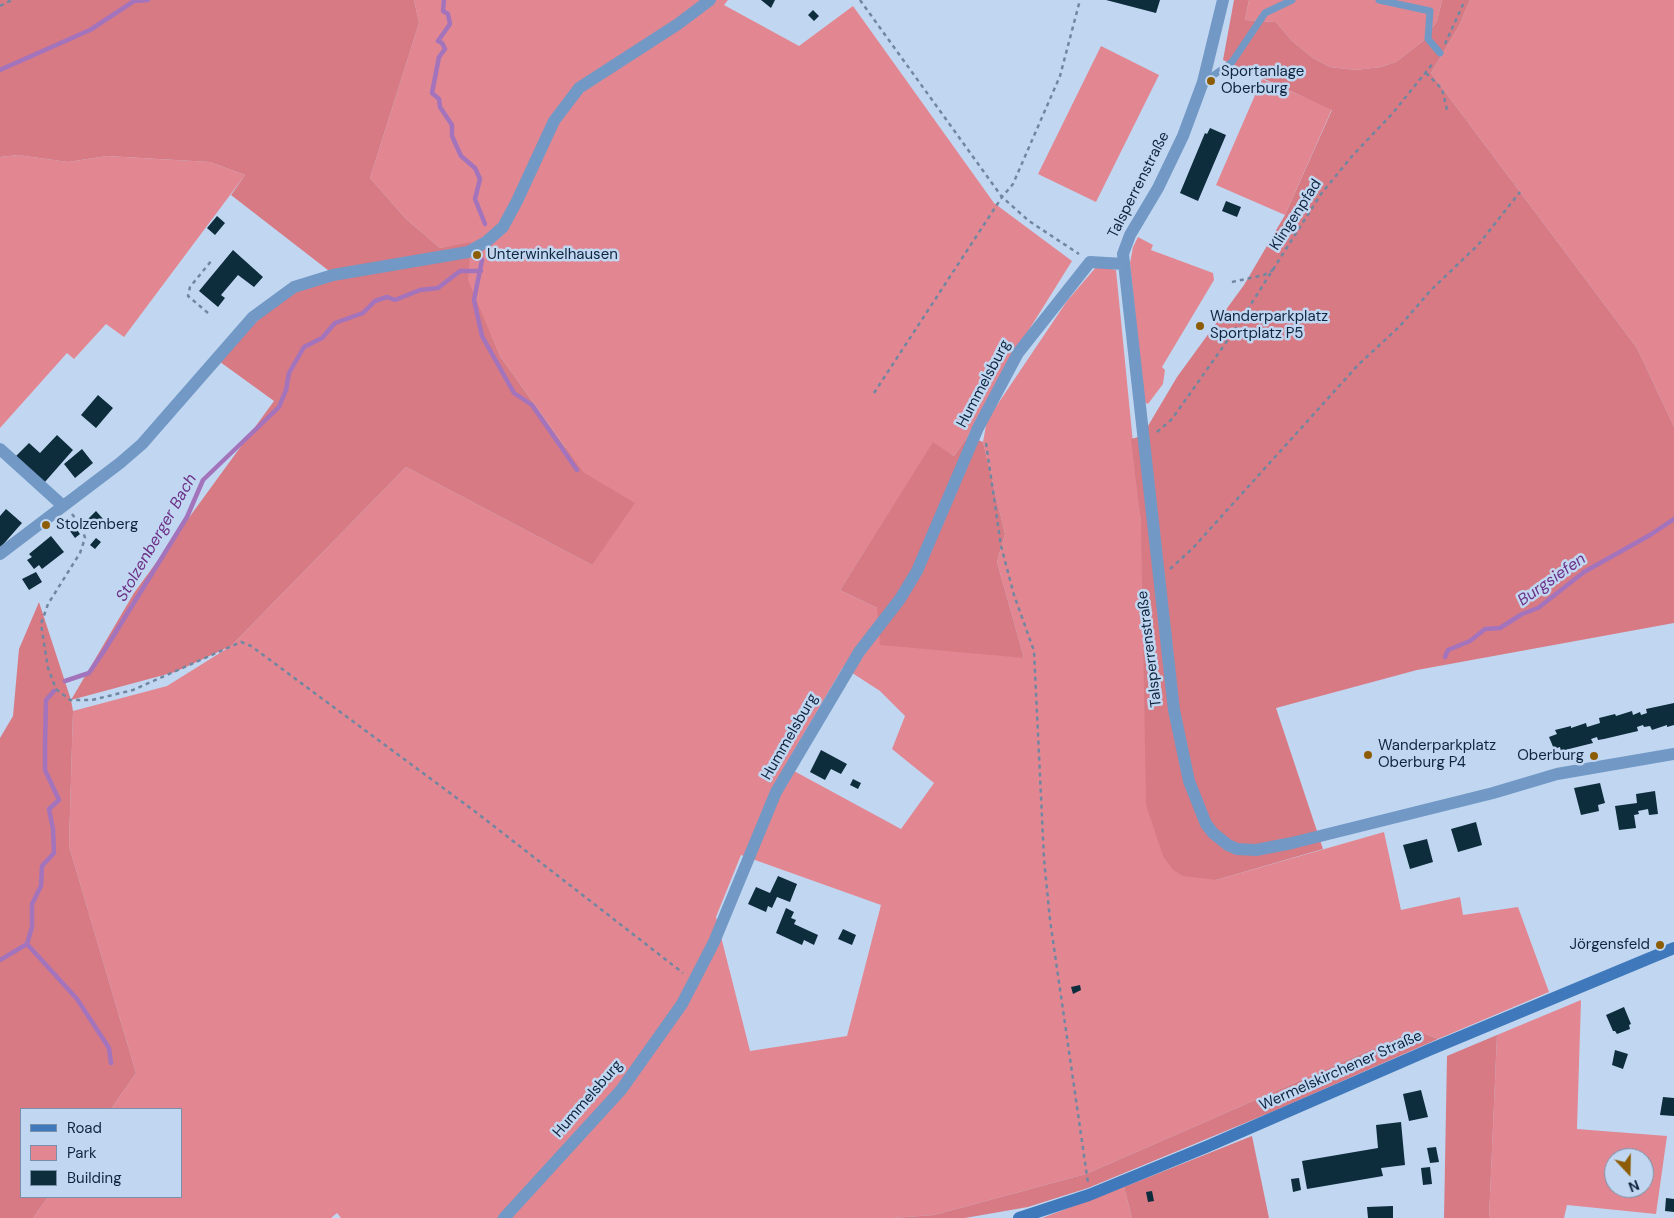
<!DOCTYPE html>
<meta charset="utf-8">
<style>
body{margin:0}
#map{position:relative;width:1674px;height:1218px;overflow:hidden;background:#c1d7f1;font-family:"DM Sans",sans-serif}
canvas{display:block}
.legend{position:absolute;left:20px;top:1108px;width:162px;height:90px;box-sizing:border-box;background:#c1d7f1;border:1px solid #7a90aa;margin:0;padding:6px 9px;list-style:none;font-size:15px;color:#10263f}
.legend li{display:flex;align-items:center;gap:10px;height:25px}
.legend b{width:25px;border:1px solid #7a90aa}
.north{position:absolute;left:1604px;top:1148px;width:50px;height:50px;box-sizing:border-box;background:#c1d7f1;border:1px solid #7a90aa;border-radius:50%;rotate:159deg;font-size:14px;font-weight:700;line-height:20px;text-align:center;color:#10263f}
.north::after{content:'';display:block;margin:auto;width:18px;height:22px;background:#8d5d06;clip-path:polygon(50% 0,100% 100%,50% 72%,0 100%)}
</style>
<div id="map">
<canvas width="1674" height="1218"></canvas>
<ul class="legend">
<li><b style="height:6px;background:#3f79bb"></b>Road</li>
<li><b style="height:14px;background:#e28791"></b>Park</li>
<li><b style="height:14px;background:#0d2c3c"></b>Building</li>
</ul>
<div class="north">N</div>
</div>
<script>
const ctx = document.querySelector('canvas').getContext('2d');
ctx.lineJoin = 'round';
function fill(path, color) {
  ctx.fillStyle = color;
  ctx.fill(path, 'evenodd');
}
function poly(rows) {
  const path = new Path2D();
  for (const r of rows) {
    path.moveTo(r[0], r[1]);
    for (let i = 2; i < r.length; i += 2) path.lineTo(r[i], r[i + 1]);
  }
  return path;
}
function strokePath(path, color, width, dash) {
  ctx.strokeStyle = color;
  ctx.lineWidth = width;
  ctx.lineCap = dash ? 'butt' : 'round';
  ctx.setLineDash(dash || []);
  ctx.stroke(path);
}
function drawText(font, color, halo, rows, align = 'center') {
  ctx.font = font + ' "DM Sans",sans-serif';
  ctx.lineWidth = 5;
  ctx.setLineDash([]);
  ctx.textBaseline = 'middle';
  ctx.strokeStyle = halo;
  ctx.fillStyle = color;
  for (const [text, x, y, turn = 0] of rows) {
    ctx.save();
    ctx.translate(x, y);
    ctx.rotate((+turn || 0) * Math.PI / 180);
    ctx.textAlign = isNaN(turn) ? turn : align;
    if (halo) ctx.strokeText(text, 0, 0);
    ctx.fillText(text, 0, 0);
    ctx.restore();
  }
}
fill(poly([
 [414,0,728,0,724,5,799,46,853,6,994,203,1072,261,1002,373,968,436,954,456,933,443,840,590,877,608,1024,658,997,562,1005,534,983,442,987,420,1067,301,1097,266,1116,270,1141,524,1216,880,1384,832,1401,910,1460,897,1463,915,1518,907,1549,992,1438,1039,1426,1034,1406,1034,1086,1174,934,1215,892,1218,341,1218,337,1213,331,1218,33,1218,48,1197,181,1197,181,1109,111,1109,136,1073,69,846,73,711,167,686,231,646,406,467,592,565,566,489,566,448,500,356,467,280,471,243,440,248,406,219,370,178,419,23],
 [843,667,880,691,905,716,892,749,934,783,901,829,794,771,786,764],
 [741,855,881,905,847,1036,750,1051,716,917],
 [1249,0,1442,0,1437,21,1423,41,1396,62,1381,67,1355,70,1330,67,1313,58,1292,41,1276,22,1245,20],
 [1470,0,1674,0,1674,427,1637,348,1431,73,1459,26],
 [1101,46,1159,75,1096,202,1038,174],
 [1262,79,1332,109,1285,215,1216,185],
 [18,155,68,162,107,156,210,162,245,175,124,337,106,324,74,359,67,353,0,428,0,157],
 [1138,237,1153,245,1151,250,1213,273,1214,280,1162,367,1165,370,1163,384,1148,404,1144,402,1130,263,1133,247],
 [1581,1000,1577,1129,1667,1136,1656,1214,1567,1205,1564,1218,1489,1218,1497,1035],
 [1614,1158,1644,1158,1644,1188,1614,1188],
 [1124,1187,1132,1218,1042,1218]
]), '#e28791');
fill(poly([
 [0,0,414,0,419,23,370,178,406,219,440,248,471,242,468,280,500,356,583,472,635,503,592,565,406,467,231,646,175,672,71,700,73,711,69,846,136,1073,111,1109,21,1109,21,1197,48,1197,33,1218,0,1218,0,738,13,716,19,649,39,602,71,700,134,593,274,401,216,359,294,287,333,274,231,195,245,175,210,162,107,156,68,162,18,155,0,157],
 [1234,0,1249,0,1245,20,1276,22,1292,41,1313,58,1330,67,1355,70,1381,67,1396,62,1423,41,1437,21,1442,0,1470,0,1459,26,1431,73,1637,348,1674,427,1674,623,1417,670,1276,708,1323,849,1216,880,1183,876,1173,870,1163,856,1146,805,1141,524,1131,439,1142,436,1177,377,1244,285,1285,215,1332,110,1223,60],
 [968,436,983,442,1005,534,997,562,1024,658,880,645,877,608,840,590,933,442,954,456],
 [1406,1034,1426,1034,1438,1039,1274,1111,1088,1188,1028,1207,965,1218,892,1218,934,1215,1086,1174],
 [1497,1035,1489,1218,1444,1218,1447,1056],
 [1252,1136,1269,1218,1132,1218,1124,1187]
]), '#d77a84');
strokePath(poly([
 [444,0,443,11,448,14,450,24,438,41,442,43,445,49,439,57,432,93,439,99,440,107,452,125,452,136,461,156,475,168,480,179,475,199,485,224],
 [0,70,90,30,134,1,148,0],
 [482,260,474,300,482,336,514,393,532,405,577,470],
 [1445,657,1448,650,1470,641,1485,629,1500,628,1522,614,1538,608,1584,572,1650,535,1674,519],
 [65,681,89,673,104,651,187,517,203,480,279,407,286,390,289,373,304,347,322,338,335,323,363,313,375,301,387,297,395,300,420,290,438,288,460,271,481,271],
 [27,944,77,999,109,1048,111,1063],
 [0,960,27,944,32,927,32,904,41,886,42,866,54,853,53,829,49,809,59,800,45,770,45,745,46,700,54,691]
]), '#a374bc', 4.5);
fill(poly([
 [761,0,775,0,771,8],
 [1106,0,1160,0,1156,13],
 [813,10,819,16,814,21,808,15],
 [1210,128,1226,135,1198,201,1180,193,1205,133,1207,134],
 [1226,201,1241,207,1237,217,1222,211],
 [217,216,225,223,215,235,207,228],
 [233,250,263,277,254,287,238,275,221,295,225,298,218,307,199,291],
 [98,395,113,408,96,428,81,415],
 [57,435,73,450,44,483,16,456,29,443,40,453],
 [82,449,93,463,75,478,64,464],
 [6,509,22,523,0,548,0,516],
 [96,511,105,521,97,529,88,519],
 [72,523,80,534,75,538,67,527],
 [51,536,64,552,42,569,39,565,34,569,27,560,32,557,29,554],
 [96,538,101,542,95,549,90,545],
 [36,572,42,582,29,590,22,579],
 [1674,703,1674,725,1667,727,1667,725,1652,730,1650,726,1644,727,1643,725,1637,727,1638,731,1604,739,1598,740,1597,737,1591,739,1593,743,1561,751,1560,747,1554,749,1549,737,1557,734,1555,730,1571,726,1571,728,1586,723,1587,727,1600,723,1599,718,1615,714,1616,716,1632,711,1633,715,1640,712,1641,715,1647,713,1646,709],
 [821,750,847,764,841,774,831,769,825,780,810,772],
 [853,779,861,783,858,789,850,785],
 [1600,783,1605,803,1598,805,1599,811,1581,815,1574,788],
 [1655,791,1658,814,1649,815,1648,809,1638,811,1639,814,1634,815,1636,828,1619,830,1615,806,1637,803,1636,794],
 [1476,822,1482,845,1458,852,1451,829],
 [1427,839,1433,862,1410,869,1403,845],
 [778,876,797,884,790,902,777,897,772,908,768,906,766,912,748,904,756,887,770,893],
 [786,908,794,912,791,918,796,920,794,924,818,935,814,945,804,940,802,945,776,933],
 [843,929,856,935,852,945,838,939],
 [1080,985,1081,990,1073,994,1071,987],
 [1624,1007,1631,1024,1629,1025,1630,1029,1617,1034,1615,1031,1613,1031,1606,1015],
 [1615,1050,1628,1054,1623,1069,1612,1065],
 [1421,1090,1428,1117,1409,1121,1403,1094],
 [1663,1097,1674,1098,1674,1116,1660,1115],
 [1401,1122,1405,1165,1381,1168,1383,1176,1307,1189,1302,1161,1378,1148,1376,1125],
 [1436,1147,1439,1162,1430,1163,1427,1148],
 [1430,1167,1432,1184,1423,1185,1421,1168],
 [1299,1178,1301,1190,1293,1192,1291,1179],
 [1152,1191,1154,1201,1148,1202,1146,1192],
 [1666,1198,1674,1199,1674,1212,1665,1211],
 [1393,1206,1393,1218,1368,1218,1367,1207]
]), '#0d2c3c');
strokePath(poly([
 [860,0,1002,197,1029,221,1079,254],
 [0,6,12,0],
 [1445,44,1465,0],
 [1426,73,1442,89,1448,114],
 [1232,282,1264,275,1273,270],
 [208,313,188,296,190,287,212,260],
 [874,393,1002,197,1013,184,1060,76,1080,0],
 [1157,432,1172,419,1232,334,1321,194,1353,155,1392,114,1434,62],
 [986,443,1001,546,1014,595,1034,651,1044,859,1050,920,1088,1183],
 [72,514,82,527,85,538,80,553,48,604,41,624,48,668,56,689,70,700,92,700,133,690,241,642,251,646,477,813,683,973],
 [1170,569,1192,549,1359,364,1399,327,1431,290,1478,245,1520,192]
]), '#7187a1', 2.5, [4, 4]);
strokePath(poly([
 [1379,0,1430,11,1428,39,1440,53],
 [1204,82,1232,62,1265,13,1292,0]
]), '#7298c5', 7);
strokePath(poly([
 [1223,0,1203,82,1183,136,1158,188,1130,235,1123,254,1174,710,1189,781,1206,824,1213,833,1228,845,1237,849,1256,850,1292,843,1493,793,1557,774,1674,754],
 [0,449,62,505],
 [504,1218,621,1090,682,1004,714,942,776,792,859,652,900,599,917,571,978,428,1018,353,1090,262,1123,264]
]), '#7298c5', 12);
strokePath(poly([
 [0,554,120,463,142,444,253,317,294,287,333,275,468,252,486,242,503,227,517,201,554,121,579,88,678,24,710,0]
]), '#7298c5', 12);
strokePath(poly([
 [1019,1218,1089,1195,1206,1147,1429,1050,1674,948]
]), '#3f79bb', 12);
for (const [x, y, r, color] of [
 [1211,81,5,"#8d5d06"],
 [477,255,5,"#8d5d06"],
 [1200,326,5,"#8d5d06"],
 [46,525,5,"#8d5d06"],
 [1368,755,5,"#8d5d06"],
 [1594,756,5,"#8d5d06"],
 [1660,945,5,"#8d5d06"]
]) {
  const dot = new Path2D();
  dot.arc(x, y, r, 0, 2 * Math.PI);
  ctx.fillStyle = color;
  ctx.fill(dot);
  strokePath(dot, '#c1d7f1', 2);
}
drawText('15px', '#10263f', '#c1d7f1', [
 ["Sportanlage",1221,72],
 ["Oberburg",1221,89],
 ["Unterwinkelhausen",487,255],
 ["Wanderparkplatz",1210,317],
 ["Sportplatz P5",1210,334],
 ["Stolzenberg",56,525],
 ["Wanderparkplatz",1378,746],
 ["Oberburg P4",1378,763],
 ["Oberburg",1584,756,"right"],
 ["Jörgensfeld",1650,945,"right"]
], 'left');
drawText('15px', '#10263f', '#c1d7f1', [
 ["Talsperrenstraße",1139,185,-63],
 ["Klingenpfad",1296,215,-57],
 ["Hummelsburg",984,384,-62],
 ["Talsperrenstraße",1150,649,-97],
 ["Hummelsburg",790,737,-60],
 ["Wermelskirchener Straße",1341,1071,-24],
 ["Hummelsburg",588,1099,-49]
]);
drawText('italic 16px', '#6b3087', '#c1d7f1', [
 ["Stolzenberger Bach",157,538,-60],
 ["Burgsiefen",1552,580,-35]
]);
</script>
